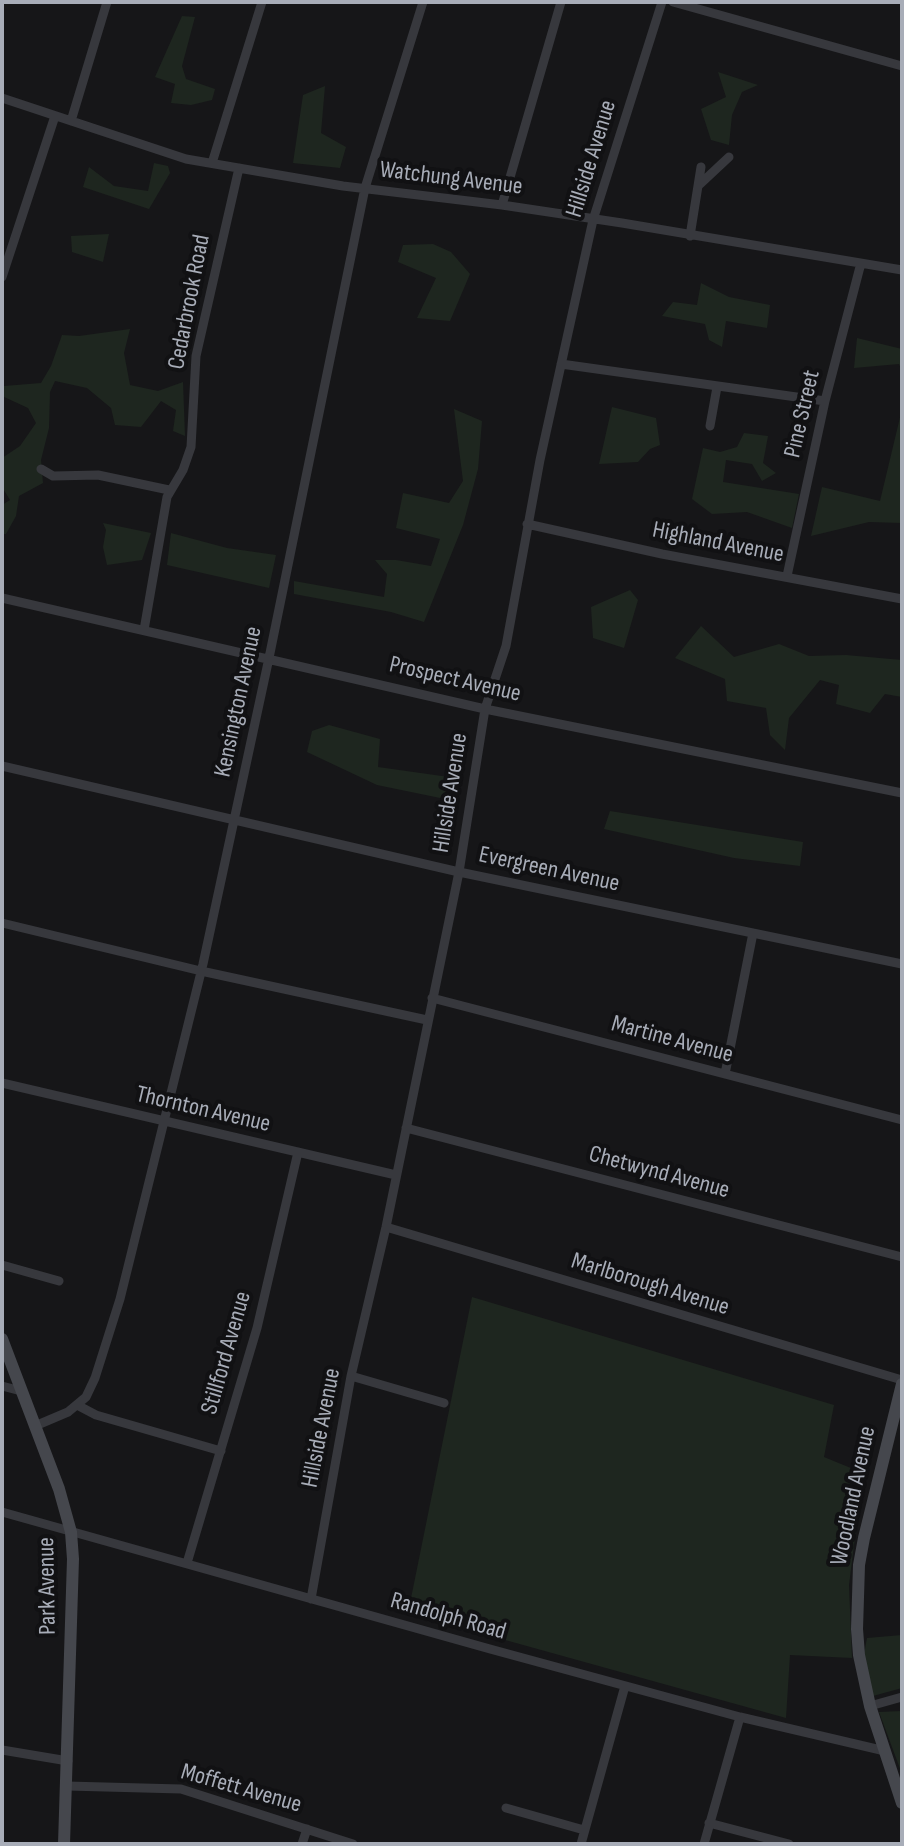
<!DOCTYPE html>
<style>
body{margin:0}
#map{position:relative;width:904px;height:1846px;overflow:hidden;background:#161618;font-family:"Sofia Sans Condensed",sans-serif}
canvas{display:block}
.frame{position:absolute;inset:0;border:4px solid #a8adb8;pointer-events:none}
</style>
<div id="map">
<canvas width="904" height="1846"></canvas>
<div class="frame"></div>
</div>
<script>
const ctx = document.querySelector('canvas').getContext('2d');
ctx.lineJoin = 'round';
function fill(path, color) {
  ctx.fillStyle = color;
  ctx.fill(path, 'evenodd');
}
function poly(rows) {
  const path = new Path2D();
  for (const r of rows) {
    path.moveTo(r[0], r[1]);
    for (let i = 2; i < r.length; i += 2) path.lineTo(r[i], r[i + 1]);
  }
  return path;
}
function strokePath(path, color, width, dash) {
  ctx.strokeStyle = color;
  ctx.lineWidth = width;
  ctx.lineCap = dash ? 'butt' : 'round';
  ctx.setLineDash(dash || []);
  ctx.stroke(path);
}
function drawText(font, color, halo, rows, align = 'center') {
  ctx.font = font + ' "Sofia Sans Condensed",sans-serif';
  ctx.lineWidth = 8;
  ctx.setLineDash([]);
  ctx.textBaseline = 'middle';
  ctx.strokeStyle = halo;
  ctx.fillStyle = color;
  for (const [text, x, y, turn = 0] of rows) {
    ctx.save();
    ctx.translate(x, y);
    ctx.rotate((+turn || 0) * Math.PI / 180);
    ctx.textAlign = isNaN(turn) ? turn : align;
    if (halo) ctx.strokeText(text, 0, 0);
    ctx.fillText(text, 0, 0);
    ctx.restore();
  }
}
fill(poly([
 [182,16,195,17,182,66,186,79,215,89,212,100,191,105,171,103,175,84,155,77],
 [718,72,758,85,742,92,732,115,729,145,711,140,701,109,726,97],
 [325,86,321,133,346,147,340,168,293,163,303,95],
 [154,163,168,166,170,173,149,209,83,187,89,167,114,186,148,191],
 [109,234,103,262,72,252,71,236],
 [433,244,451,252,470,274,450,321,417,318,436,278,398,262,403,245],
 [701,283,729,297,770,305,767,328,726,321,722,347,709,340,705,324,662,316,673,302,697,305],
 [130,329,124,353,130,385,158,391,183,382,185,436,173,431,176,410,161,401,141,427,115,425,111,408,87,388,55,381,50,392,49,428,41,460,43,483,19,496,16,516,6,534,2,534,2,505,10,500,2,487,2,458,20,446,36,423,28,408,2,396,4,386,41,383,51,366,62,335,79,336],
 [857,338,902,349,902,371,899,364,854,368],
 [612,407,656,418,660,445,650,449,638,462,599,464],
 [454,409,482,421,478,469,463,525,424,622,391,612,294,594,294,581,384,597,387,574,375,560,396,560,431,566,440,539,396,528,403,493,449,503,463,481],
 [902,409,902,523,869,522,811,536,822,487,880,501],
 [744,433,768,436,763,463,776,473,762,481,752,464,726,460,723,482,799,494,792,528,747,512,712,514,692,499,703,448,720,452,737,447],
 [103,523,151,533,142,560,107,565,103,547,106,530],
 [171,533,227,548,276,555,269,588,167,565],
 [630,590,638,600,624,648,593,638,591,607],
 [701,626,734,657,779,644,809,656,846,655,902,660,902,697,885,694,870,713,836,704,839,685,820,680,789,718,785,750,770,735,766,708,727,701,725,679,675,658],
 [329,725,380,739,378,767,456,778,445,799,377,785,307,752,312,731],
 [610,811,803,842,800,866,734,858,604,829],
 [472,1297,834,1405,824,1457,863,1473,849,1585,852,1658,790,1655,786,1718,408,1613],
 [902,1635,902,1688,873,1696,864,1654,867,1638],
 [902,1711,902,1774,879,1712]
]), '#1e261f');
strokePath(poly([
 [673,2,902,66],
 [2,98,186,159,343,186,502,205,622,223,902,270],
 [71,121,107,2],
 [212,163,262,2],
 [698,186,729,157],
 [502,205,561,2],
 [690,236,701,167],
 [2,277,55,116],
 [561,364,825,401],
 [710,426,717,387],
 [41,469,53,476,98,475,169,490],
 [527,524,662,554,902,599],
 [787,576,825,401,861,263],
 [2,598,485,709,902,793],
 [144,630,167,497,183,470,191,447,196,356,239,168],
 [2,766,459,872,902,964],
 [2,923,201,971,427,1020],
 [432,998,902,1120],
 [725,1074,753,933],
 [2,1083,396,1175],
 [406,1128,902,1257],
 [386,1227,902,1380],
 [2,1265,59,1281],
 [351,1376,444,1403],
 [2,1386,21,1391],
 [77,1405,96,1415,221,1451],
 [35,1426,68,1412,86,1397,95,1378,120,1299,203,964,269,658,365,188,423,2],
 [2,1512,490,1649,740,1717,885,1751],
 [187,1563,257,1328,298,1152],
 [311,1599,351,1376,386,1227,459,872,485,709,506,646,540,460,593,220,662,2],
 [870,1706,902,1697],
 [2,1750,68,1761],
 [67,1786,181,1789,353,1844],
 [506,1808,584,1830],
 [709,1823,789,1844],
 [302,1844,307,1829],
 [581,1844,625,1686],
 [704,1844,740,1717]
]), '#37383d', 9);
strokePath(poly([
 [2,1339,59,1489,71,1532,73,1559,64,1844],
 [902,1384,864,1538,859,1565,857,1629,859,1655,870,1706,902,1803]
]), '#45474d', 12);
drawText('24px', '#a8adb8', '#111113', [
 ["Hillside Avenue",592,159,-73],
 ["Watchung Avenue",451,179,7],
 ["Cedarbrook Road",190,302,-79],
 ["Pine Street",803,414,-77],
 ["Highland Avenue",718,543,11],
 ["Prospect Avenue",455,680,13],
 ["Kensington Avenue",239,702,-78],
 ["Hillside Avenue",451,793,-81],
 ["Evergreen Avenue",549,870,12],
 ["Martine Avenue",672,1040,15],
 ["Thornton Avenue",203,1110,13],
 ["Chetwynd Avenue",659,1173,15],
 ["Marlborough Avenue",650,1285,17],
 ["Stillford Avenue",227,1353,-74],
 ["Hillside Avenue",322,1428,-79],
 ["Woodland Avenue",854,1496,-78],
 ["Park Avenue",48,1586,-91],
 ["Randolph Road",448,1617,16],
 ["Moffett Avenue",241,1789,16]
]);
</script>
